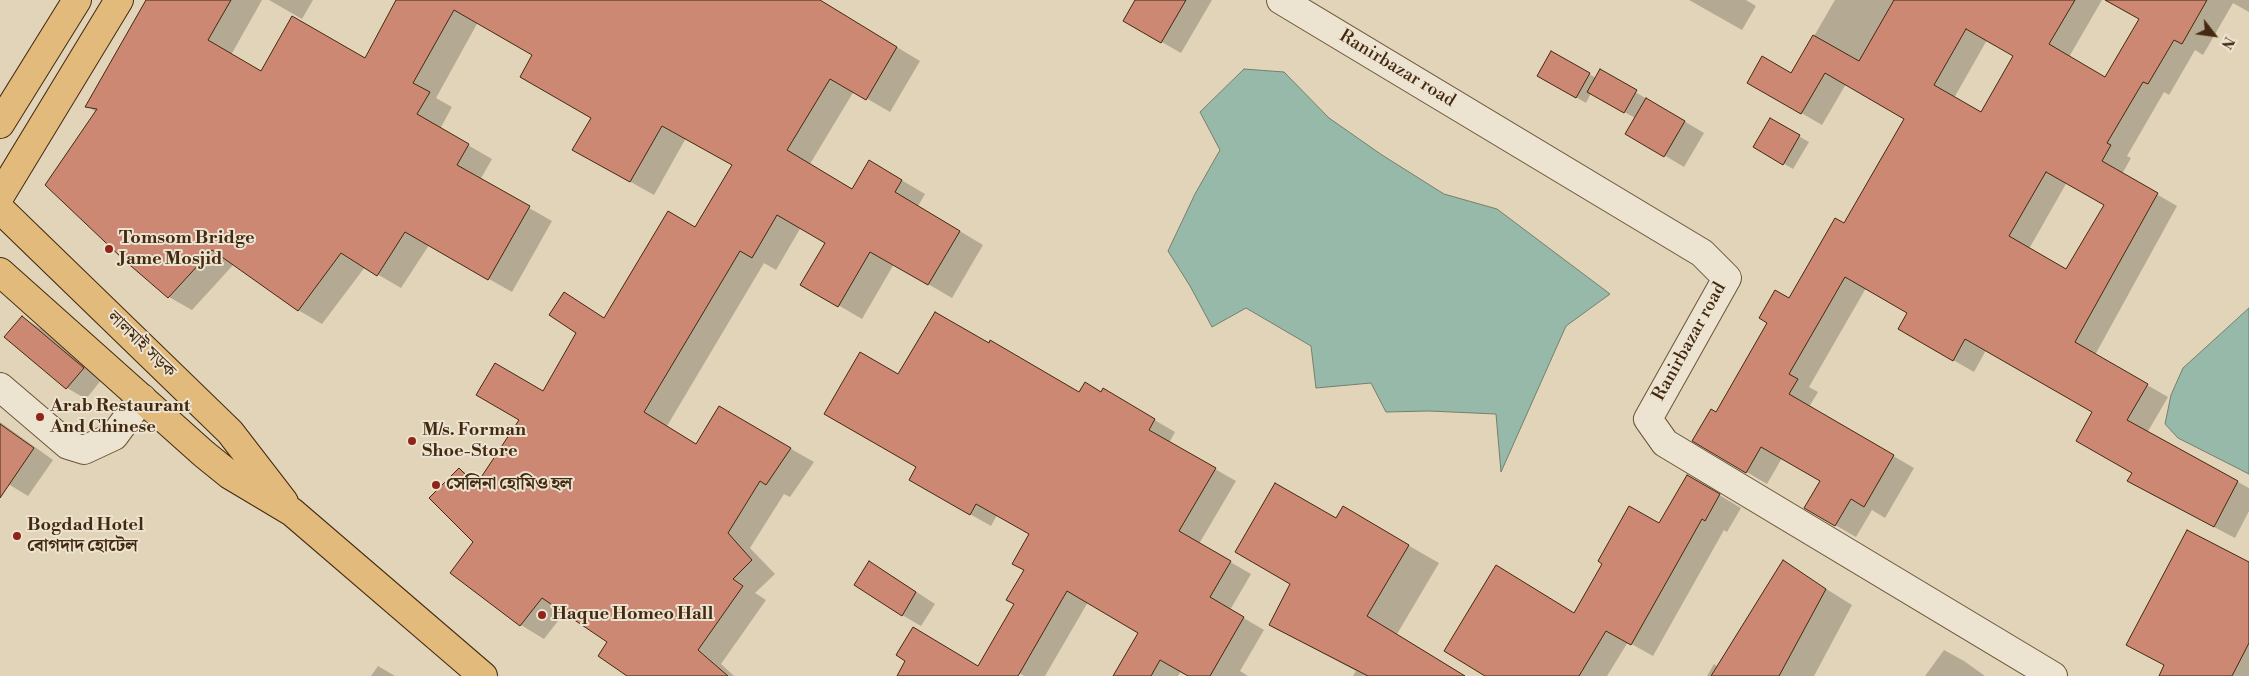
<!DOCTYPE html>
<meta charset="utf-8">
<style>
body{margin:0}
#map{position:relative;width:2249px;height:676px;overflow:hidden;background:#e2d4b8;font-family:"Libre Bodoni",serif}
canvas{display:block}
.north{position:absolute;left:2189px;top:10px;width:50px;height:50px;-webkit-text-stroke:4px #ece3d1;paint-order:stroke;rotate:120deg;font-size:14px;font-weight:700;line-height:20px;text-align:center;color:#43290f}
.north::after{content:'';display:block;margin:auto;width:18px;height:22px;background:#43290f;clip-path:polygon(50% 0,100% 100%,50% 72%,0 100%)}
</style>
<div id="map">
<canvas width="2249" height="676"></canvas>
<div class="north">N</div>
</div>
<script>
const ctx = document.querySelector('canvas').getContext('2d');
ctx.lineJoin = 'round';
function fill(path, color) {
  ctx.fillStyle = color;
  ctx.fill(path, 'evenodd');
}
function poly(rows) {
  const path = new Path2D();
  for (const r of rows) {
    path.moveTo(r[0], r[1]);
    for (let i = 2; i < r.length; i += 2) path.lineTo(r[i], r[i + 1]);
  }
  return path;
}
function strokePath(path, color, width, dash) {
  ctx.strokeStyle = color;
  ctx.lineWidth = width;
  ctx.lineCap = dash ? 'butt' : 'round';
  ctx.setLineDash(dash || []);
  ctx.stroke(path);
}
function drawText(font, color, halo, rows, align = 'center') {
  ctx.font = font + ' "Libre Bodoni","Noto Serif Bengali",serif';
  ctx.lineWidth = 4;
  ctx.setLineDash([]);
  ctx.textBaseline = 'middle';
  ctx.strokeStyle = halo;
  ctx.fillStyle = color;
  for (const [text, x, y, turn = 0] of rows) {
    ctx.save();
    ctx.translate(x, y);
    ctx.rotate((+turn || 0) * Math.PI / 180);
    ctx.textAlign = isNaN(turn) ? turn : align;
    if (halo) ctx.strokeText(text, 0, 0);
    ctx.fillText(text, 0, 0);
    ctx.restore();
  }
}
const water = poly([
 [1244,69,1284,72,1329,118,1382,155,1444,194,1497,209,1610,294,1566,326,1501,472,1496,414,1429,411,1386,412,1371,383,1316,388,1311,346,1246,308,1212,327,1190,286,1168,251,1195,194,1220,150,1200,112,1244,69],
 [2249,308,2249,474,2178,438,2165,424,2171,395,2183,368,2249,308]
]);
fill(water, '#96b9a9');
strokePath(water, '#757f6b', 1);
fill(poly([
 [147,0,262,0,231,55,261,73,365,60,398,0,818,0,920,61,890,112,854,91,810,164,853,190,869,161,925,194,918,206,983,245,952,298,894,264,862,319,802,284,827,242,801,227,776,270,764,263,667,426,697,445,719,408,814,462,790,497,784,494,750,548,775,574,755,593,766,600,721,664,734,676,629,676,609,641,565,612,544,639,521,625,452,573,474,542,459,469,480,481,543,392,578,333,565,294,605,319,696,229,734,165,686,138,654,195,597,163,592,117,534,55,478,22,436,98,452,107,440,129,492,159,480,180,552,221,512,292,429,245,401,288,365,267,322,324,298,310,234,264,192,310,169,297,96,112,87,106],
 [269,0,313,0,302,19],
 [1137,0,1212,0,1181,53,1125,21],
 [1689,0,1746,0,1756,6,1742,30],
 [1835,0,2102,0,2069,57,2106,79,2140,19,2116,0,2249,0,2249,12,2233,3,2203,55,2195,50,2169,95,2164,92,2127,156,2131,158,2122,174,2177,206,2095,355,2168,397,2147,433,2249,488,2249,511,2235,538,2149,493,2133,472,2094,412,1986,350,1974,372,1899,329,1909,312,1866,288,1809,387,1818,392,1809,407,1914,468,1885,518,1872,510,1856,537,1806,508,1822,481,1782,458,1767,484,1694,441,1716,413,1789,300,1845,225,1906,119,1846,84,1822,125,1748,82,1792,74],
 [1987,40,2015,56,1981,114,1954,98],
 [2067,182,2105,204,2067,271,2029,249],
 [1551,52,1596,78,1600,71,1704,133,1684,167,1627,133,1635,118,1591,93,1586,103,1538,75],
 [1770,120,1809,142,1793,169,1755,147],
 [23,318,42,329,102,379,86,399,67,388],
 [898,376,1079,394,1101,393,1103,390,1175,432,1169,443,1236,481,1199,544,1251,574,1230,610,1264,630,1240,671,1248,676,1190,676,1181,671,1178,676,1131,676,1140,632,1088,602,1045,676,1024,676,986,654,1016,604,1025,570,1031,534,997,515,991,526,910,480,918,467],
 [0,422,53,460,28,496,0,479],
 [1709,489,1741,508,1727,532,1724,530,1653,656,1628,642,1607,676,1487,676,1574,614,1660,525],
 [1343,508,1439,563,1397,634,1464,676,1353,676,1356,671,1270,625],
 [1783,562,1852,605,1814,676,1707,676,1714,664,1718,667],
 [2249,564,2249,676,2160,676],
 [889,574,935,604,921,626,902,615],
 [1944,650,1964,661,1985,676,1925,676],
 [378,666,395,676,371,676]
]), '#0003');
const building = poly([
 [146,0,231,0,208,40,261,71,292,16,365,58,396,0,820,0,897,47,866,100,830,79,787,150,852,189,869,160,902,180,895,192,960,231,928,285,870,252,838,307,800,285,825,243,777,215,752,258,740,251,644,412,696,444,719,406,791,448,766,485,760,481,728,533,752,560,733,579,743,586,698,650,728,676,627,676,598,656,607,642,542,598,520,626,450,573,473,542,429,498,459,468,476,485,519,420,476,395,495,363,543,391,576,333,549,315,564,292,604,318,668,211,695,227,732,165,662,126,630,182,572,150,591,118,520,77,532,55,454,10,413,83,430,92,417,114,469,144,457,165,530,206,488,280,405,232,377,276,341,253,298,311,212,250,168,298,124,260,45,185,97,109,85,107,146,0],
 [1135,0,1186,0,1161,43,1123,21,1135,0],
 [1894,0,2075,0,2049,44,2105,77,2139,19,2105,0,2207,0,2182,44,2174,40,2148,84,2143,82,2107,143,2111,145,2102,161,2158,193,2075,342,2148,384,2127,420,2238,481,2214,527,2127,481,2132,473,2076,441,2092,412,1965,339,1953,361,1898,329,1907,313,1845,277,1789,374,1798,379,1789,394,1894,455,1864,507,1851,499,1835,526,1804,508,1820,481,1761,447,1746,473,1692,441,1711,409,1716,412,1767,323,1759,318,1775,290,1789,298,1835,218,1844,223,1904,119,1825,73,1801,114,1747,83,1762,56,1791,73,1813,35,1859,61,1894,0],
 [1966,29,2013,56,1981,112,1934,85,1966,29],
 [2046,172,2104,205,2066,269,2009,236,2046,172],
 [1551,51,1590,73,1576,98,1537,76,1551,51],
 [1600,69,1637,90,1624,113,1587,92,1600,69],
 [1646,98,1685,121,1664,157,1625,134,1646,98],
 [1770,118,1800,135,1783,165,1753,147,1770,118],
 [935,312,989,343,990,340,1079,392,1085,382,1101,392,1103,388,1155,419,1149,430,1216,468,1179,531,1231,561,1210,597,1244,617,1210,676,1188,676,1160,660,1151,676,1113,676,1138,633,1067,591,1018,676,897,676,905,661,896,655,913,627,978,666,1014,604,1006,600,1024,570,1012,564,1029,534,976,504,970,515,909,480,916,467,824,414,860,352,898,374,935,312],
 [22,316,84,368,66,389,4,337,22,316],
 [0,424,34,448,0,498,0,424],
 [1687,475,1720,494,1705,521,1702,519,1631,645,1606,631,1579,676,1485,676,1444,651,1496,565,1574,613,1602,564,1598,561,1629,506,1659,523,1687,475],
 [1275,483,1336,518,1343,506,1409,545,1367,616,1465,676,1368,676,1269,625,1290,584,1235,552,1275,483],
 [2187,530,2249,562,2249,643,2232,676,2159,676,2164,665,2126,645,2187,530],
 [1783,560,1826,589,1779,676,1711,676,1783,560],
 [869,561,916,592,902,616,854,585,869,561]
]);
fill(building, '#cd8873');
strokePath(building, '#43290f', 1);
const minor = poly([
 [1281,0,1702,253,1727,278,1648,419,1665,443,2053,676],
 [0,387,68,445,84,450,114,436,142,398]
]);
const major = poly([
 [0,124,77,0],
 [0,196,119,0],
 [0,209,230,432,284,502],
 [0,272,204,454,230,475,292,512,483,676]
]);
strokePath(minor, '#6b5439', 30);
strokePath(major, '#43290f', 30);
strokePath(minor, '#ece3d1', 28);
strokePath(major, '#e1ba7c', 28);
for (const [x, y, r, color] of [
 [109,249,5,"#8f2418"],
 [40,417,5,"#8f2418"],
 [412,441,5,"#8f2418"],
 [436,485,5,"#8f2418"],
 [17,536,5,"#8f2418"],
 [542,615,5,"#8f2418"]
]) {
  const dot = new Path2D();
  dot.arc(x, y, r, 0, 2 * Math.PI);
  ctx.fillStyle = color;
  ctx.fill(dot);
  strokePath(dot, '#ece3d1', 2);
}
drawText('18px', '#43290f', '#ece3d1', [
 ["Ranirbazar road",1397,69,31],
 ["Ranirbazar road",1690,342,-61],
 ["লালমাই সড়ক",141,345,44]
]);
drawText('bold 18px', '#43290f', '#ece3d1', [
 ["Tomsom Bridge",119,239],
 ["Jame Mosjid",119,260],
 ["Arab Restaurant",50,407],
 ["And Chinese",50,428],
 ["M/s. Forman",422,431],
 ["Shoe-Store",422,452],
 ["সেলিনা হোমিও হল",446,485],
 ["Bogdad Hotel",27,526],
 ["বোগদাদ হোটেল",27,547],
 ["Haque Homeo Hall",552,615]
], 'left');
</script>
